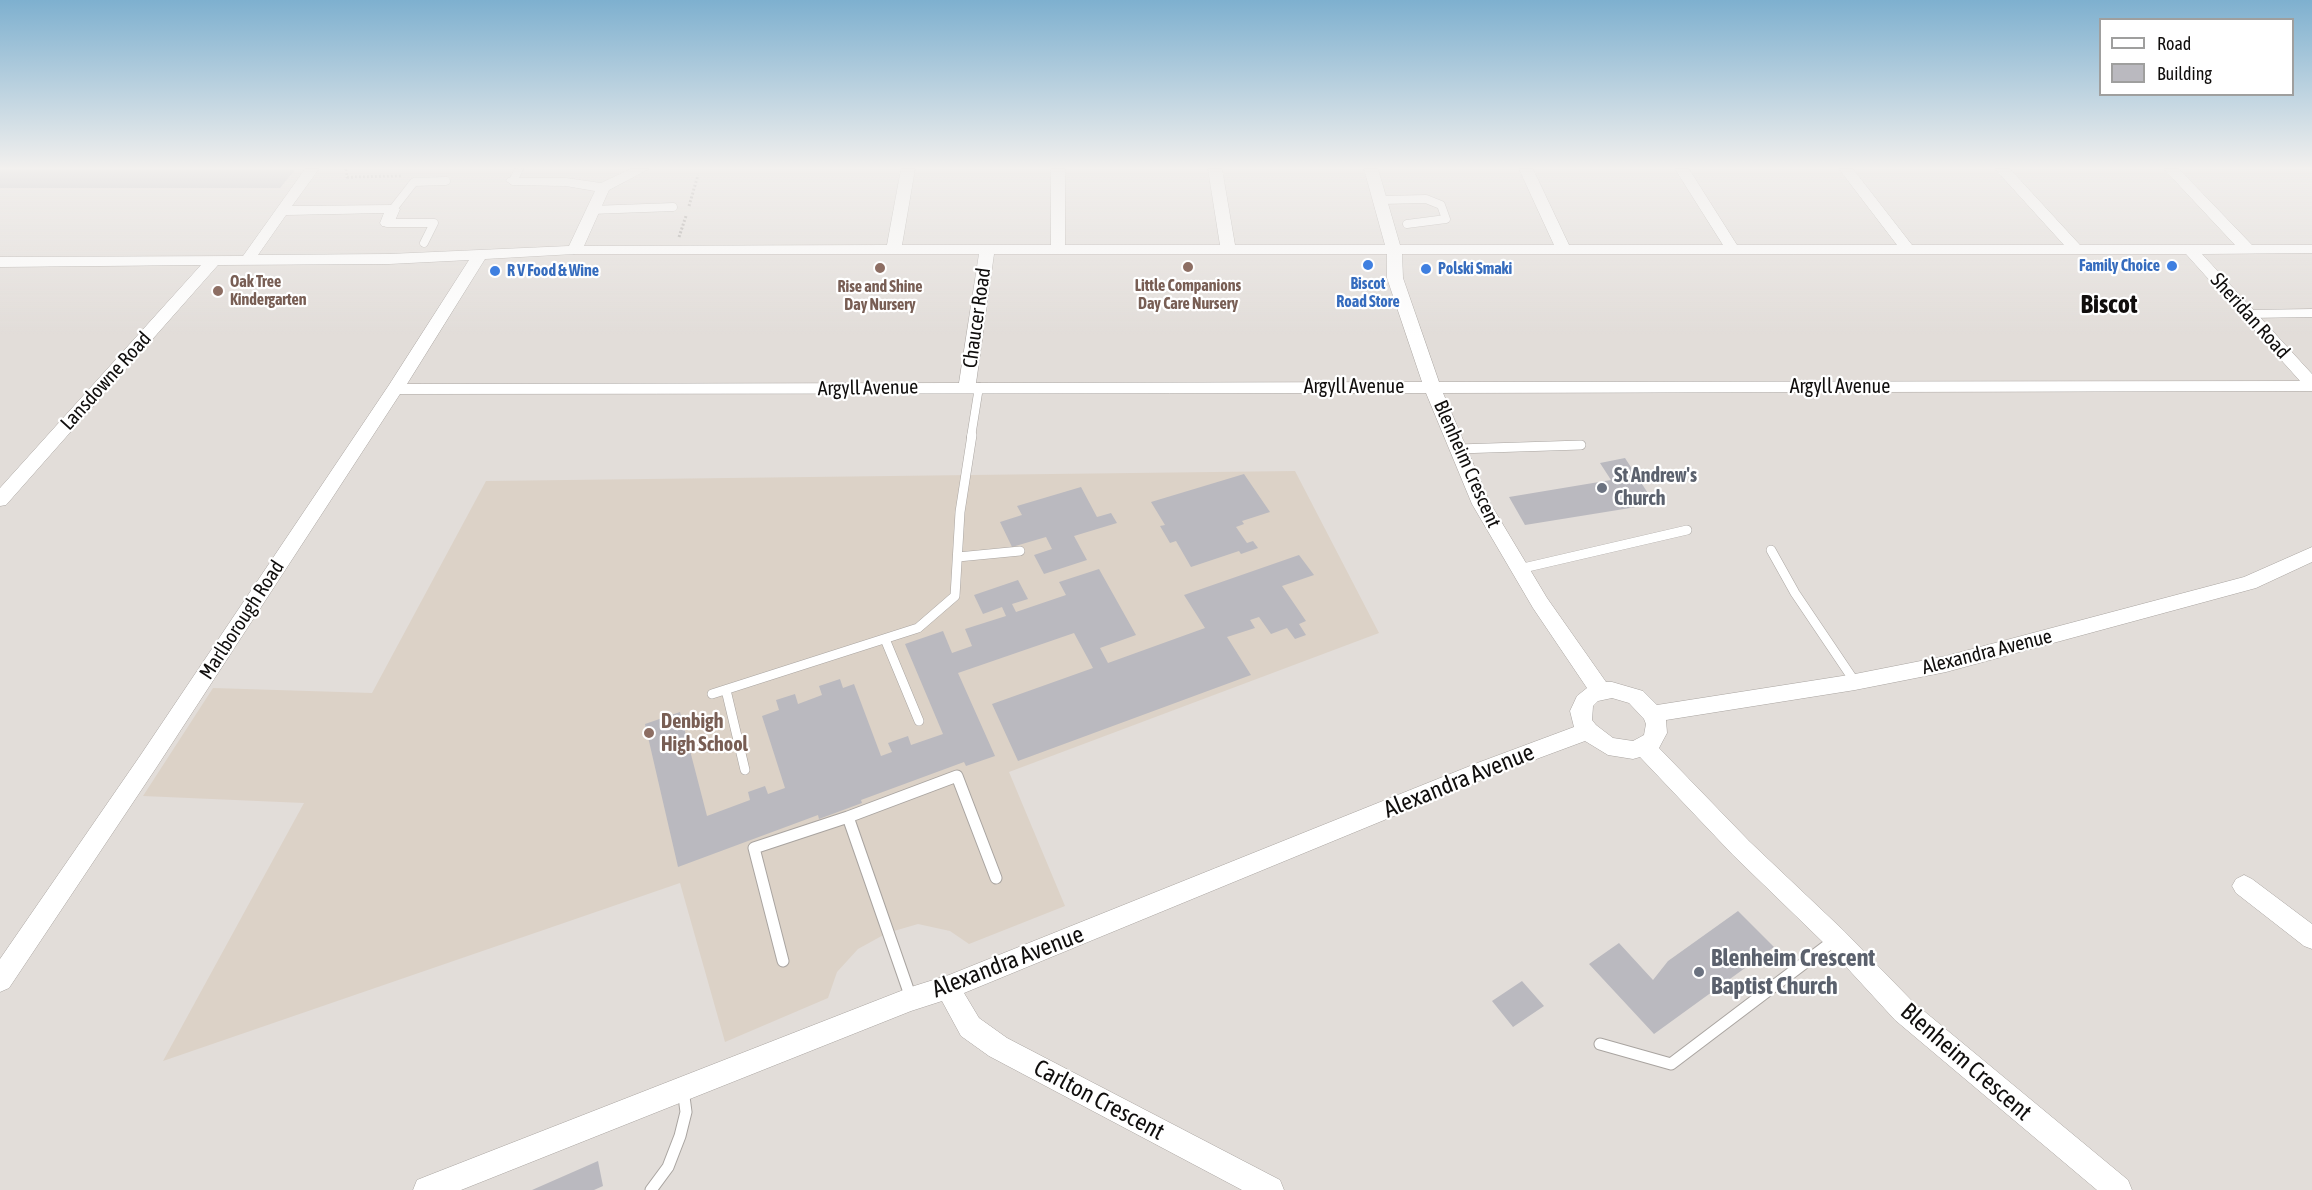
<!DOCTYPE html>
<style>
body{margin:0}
#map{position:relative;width:2312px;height:1190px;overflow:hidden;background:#e2ddd9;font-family:"Asap Condensed",sans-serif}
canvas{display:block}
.legend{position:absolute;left:2099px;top:18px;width:195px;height:78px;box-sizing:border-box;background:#fff;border:2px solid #9f9f9e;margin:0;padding:8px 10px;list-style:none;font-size:18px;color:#100e0d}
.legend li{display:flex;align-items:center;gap:12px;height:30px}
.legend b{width:30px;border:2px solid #9f9f9e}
</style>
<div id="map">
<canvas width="2312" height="1190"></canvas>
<ul class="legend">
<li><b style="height:8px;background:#fff"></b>Road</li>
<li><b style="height:16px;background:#bab9bf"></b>Building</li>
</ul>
</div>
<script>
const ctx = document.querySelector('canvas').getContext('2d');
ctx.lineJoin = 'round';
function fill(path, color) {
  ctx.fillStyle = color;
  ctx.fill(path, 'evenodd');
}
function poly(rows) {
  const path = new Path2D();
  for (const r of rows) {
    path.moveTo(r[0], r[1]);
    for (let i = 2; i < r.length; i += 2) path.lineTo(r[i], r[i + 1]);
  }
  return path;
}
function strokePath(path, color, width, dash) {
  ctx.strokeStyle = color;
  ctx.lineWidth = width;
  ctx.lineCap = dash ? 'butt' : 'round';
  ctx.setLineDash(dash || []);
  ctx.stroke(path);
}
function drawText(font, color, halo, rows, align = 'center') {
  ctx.font = font + ' "Asap Condensed",sans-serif';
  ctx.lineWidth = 4.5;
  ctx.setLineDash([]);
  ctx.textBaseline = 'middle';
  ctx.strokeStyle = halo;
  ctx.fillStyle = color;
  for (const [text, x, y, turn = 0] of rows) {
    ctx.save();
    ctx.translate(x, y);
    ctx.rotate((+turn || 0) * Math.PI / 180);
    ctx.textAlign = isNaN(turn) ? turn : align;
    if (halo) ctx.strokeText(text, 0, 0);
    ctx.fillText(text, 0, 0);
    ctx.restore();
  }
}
fill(poly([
 [1295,471,1379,633,1009,772,1065,906,969,944,950,931,918,924,887,933,858,949,837,972,828,998,725,1042,680,883,163,1061,304,803,143,796,213,688,372,693,486,481]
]), '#dcd2c7');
fill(poly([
 [0,170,295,170,280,188,0,188],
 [1625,458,1655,504,1525,525,1509,497,1611,480,1600,463],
 [1244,474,1270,512,1242,521,1244,524,1236,527,1247,543,1253,541,1258,548,1241,554,1239,551,1191,567,1176,541,1170,543,1160,526,1165,525,1151,502],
 [1081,487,1097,517,1111,513,1117,523,1074,536,1087,560,1044,574,1034,555,1052,549,1046,537,1012,547,1000,522,1022,515,1017,506],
 [1299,555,1314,575,1282,586,1306,621,1299,624,1306,635,1295,639,1287,628,1271,634,1259,617,1250,620,1255,628,1227,637,1251,675,1018,761,992,704,1093,668,1074,633,958,673,995,756,966,766,964,762,861,800,862,803,819,819,818,815,678,867,645,724,680,712,707,816,750,800,748,792,765,786,768,794,785,788,762,716,779,710,776,700,795,694,798,704,822,695,819,686,840,679,843,688,854,684,881,756,892,752,888,743,908,736,911,745,943,734,905,644,943,631,952,653,972,646,965,629,1006,616,1002,607,983,614,974,595,1018,580,1028,599,1012,604,1016,612,1066,595,1059,582,1099,569,1136,635,1100,648,1108,663,1205,628,1184,595],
 [1738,911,1774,947,1654,1034,1589,964,1619,943,1653,980,1668,961],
 [1522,981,1544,1006,1513,1027,1492,1001],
 [598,1161,603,1186,594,1190,532,1190]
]), '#bab9bf');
const laneFar2 = poly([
 [513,181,519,169],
 [1381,200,1426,199,1441,205,1446,219,1407,224],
 [393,209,414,182,446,181],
 [591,210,673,207],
 [387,223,434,223,424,243],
 [2249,314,2312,313],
 [971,437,979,387]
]);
const laneFar1 = poly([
 [1458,449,1581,445],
 [1771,550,1795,593,1855,682],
 [958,557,1020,551],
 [1519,569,1687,530],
 [885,639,919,721],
 [726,690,745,770],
 [712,694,918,628,955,596,960,512,972,435]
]);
const lane = poly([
 [783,961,754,848,848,817],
 [911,998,848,817,957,776,996,878],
 [1600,1044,1671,1064,1836,939],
 [651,1190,668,1167,680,1136,686,1112,683,1089]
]);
const street = poly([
 [305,169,319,169,292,206,393,205,400,209,394,223,392,226,382,226,380,223,384,213,286,215,258,255,389,254,569,246,595,191,566,186,513,185,506,181,508,178,566,178,601,183,630,169,649,169,609,190,584,246,887,245,901,169,915,169,902,245,1051,245,1051,169,1065,169,1065,245,1220,245,1208,169,1222,169,1235,245,1385,245,1364,169,1378,169,1400,245,1554,245,1519,169,1533,169,1569,245,1723,245,1675,169,1689,169,1737,245,1897,245,1839,169,1853,169,1912,245,2064,245,1995,169,2010,169,2080,245,2235,245,2164,169,2179,169,2252,245,2312,245,2312,253,2202,254,2312,374,2312,391,1443,393,1490,503,1547,598,1606,682,1612,682,1643,691,1657,705,1855,674,1946,656,2244,577,2312,547,2312,562,2256,588,1946,672,1855,690,1666,720,1667,733,1659,748,1749,841,1844,931,1913,1002,2128,1180,2132,1190,2097,1190,1895,1020,1828,947,1733,855,1640,757,1633,759,1608,755,1585,741,1496,774,964,993,979,1018,1007,1038,1280,1180,1284,1190,1242,1190,989,1056,961,1036,942,1001,911,1011,461,1190,413,1190,417,1180,427,1176,911,987,949,975,1480,762,1574,727,1570,711,1577,696,1587,688,1533,608,1472,504,1426,393,400,394,156,768,9,988,0,992,0,959,140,756,389,385,469,260,389,264,218,265,6,505,0,506,0,488,201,265,0,267,0,257,243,256,305,169],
 [574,254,979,254,959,383,407,384,485,259,574,254],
 [994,254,1387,254,1387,278,1422,382,976,383,994,254],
 [1402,254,2186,254,2300,381,1439,382,1403,278,1402,254],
 [1612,698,1629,703,1644,719,1646,724,1644,735,1633,741,1613,738,1596,725,1592,720,1593,706,1598,701,1612,698],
 [2244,875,2252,879,2312,924,2312,949,2304,946,2236,893,2232,886,2236,879,2244,875]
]);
strokePath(laneFar2, '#a9a4a0', 9);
strokePath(laneFar1, '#a9a4a0', 10);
strokePath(lane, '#a9a4a0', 13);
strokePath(street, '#a9a4a0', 1);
strokePath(poly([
 [346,169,347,177,401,176],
 [689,206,698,175],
 [679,237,686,216]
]), '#9f9b98', 3, [2, 2]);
strokePath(laneFar2, '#fff', 8);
strokePath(laneFar1, '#fff', 9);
strokePath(lane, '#fff', 11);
fill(street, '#fff');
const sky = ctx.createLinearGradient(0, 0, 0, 336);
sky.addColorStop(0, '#7eb0cf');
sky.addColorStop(0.5, '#f2f0ee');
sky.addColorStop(1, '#f2f0ee00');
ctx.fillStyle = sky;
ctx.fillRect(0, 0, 2312, 336);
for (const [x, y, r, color] of [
 [1368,265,6,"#3f7fe0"],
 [2172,266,6,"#3f7fe0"],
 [1188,267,6,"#8d6e63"],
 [880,268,6,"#8d6e63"],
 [1426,269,6,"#3f7fe0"],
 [495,271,6,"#3f7fe0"],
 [218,291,6,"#8d6e63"],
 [1602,488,6,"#6b7280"],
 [649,733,6,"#8d6e63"],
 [1699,972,6,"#6b7280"]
]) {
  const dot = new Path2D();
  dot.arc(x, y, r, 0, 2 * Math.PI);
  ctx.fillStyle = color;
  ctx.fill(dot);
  strokePath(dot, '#fff', 2);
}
drawText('bold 16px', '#366cbe', '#fff', [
 ["Family Choice",2160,266,"right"],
 ["Polski Smaki",1438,269],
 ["R V Food & Wine",507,271],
 ["Biscot",1368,284,"center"],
 ["Road Store",1368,302,"center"]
], 'left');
drawText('bold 16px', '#785e54', '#fff', [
 ["Oak Tree",230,282,"left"],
 ["Kindergarten",230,300,"left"],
 ["Little Companions",1188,286],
 ["Day Care Nursery",1188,304],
 ["Rise and Shine",880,287],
 ["Day Nursery",880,305]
]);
drawText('20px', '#100e0d', '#fff', [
 ["Sheridan Road",2250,316,48],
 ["Chaucer Road",977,318,-82],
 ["Lansdowne Road",106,381,-48],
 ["Argyll Avenue",1354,387],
 ["Argyll Avenue",1840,387],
 ["Argyll Avenue",868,388,-1],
 ["Blenheim Crescent",1467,464,66],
 ["Marlborough Road",242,620,-57],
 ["Alexandra Avenue",1987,652,-14]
]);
drawText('bold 20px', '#5b616d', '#fff', [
 ["St Andrew's",1614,476],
 ["Church",1614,499]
], 'left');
drawText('bold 20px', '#785e54', '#fff', [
 ["Denbigh",661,722],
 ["High School",661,745]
], 'left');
drawText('24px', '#100e0d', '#fff', [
 ["Alexandra Avenue",1459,781,-22],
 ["Alexandra Avenue",1008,962,-21],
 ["Blenheim Crescent",1966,1062,41],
 ["Carlton Crescent",1099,1100,28]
]);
drawText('bold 24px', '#5b616d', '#fff', [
 ["Blenheim Crescent",1711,958],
 ["Baptist Church",1711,986]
], 'left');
drawText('bold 26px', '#100e0d', '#fff', [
 ["Biscot",2109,305]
]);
</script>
